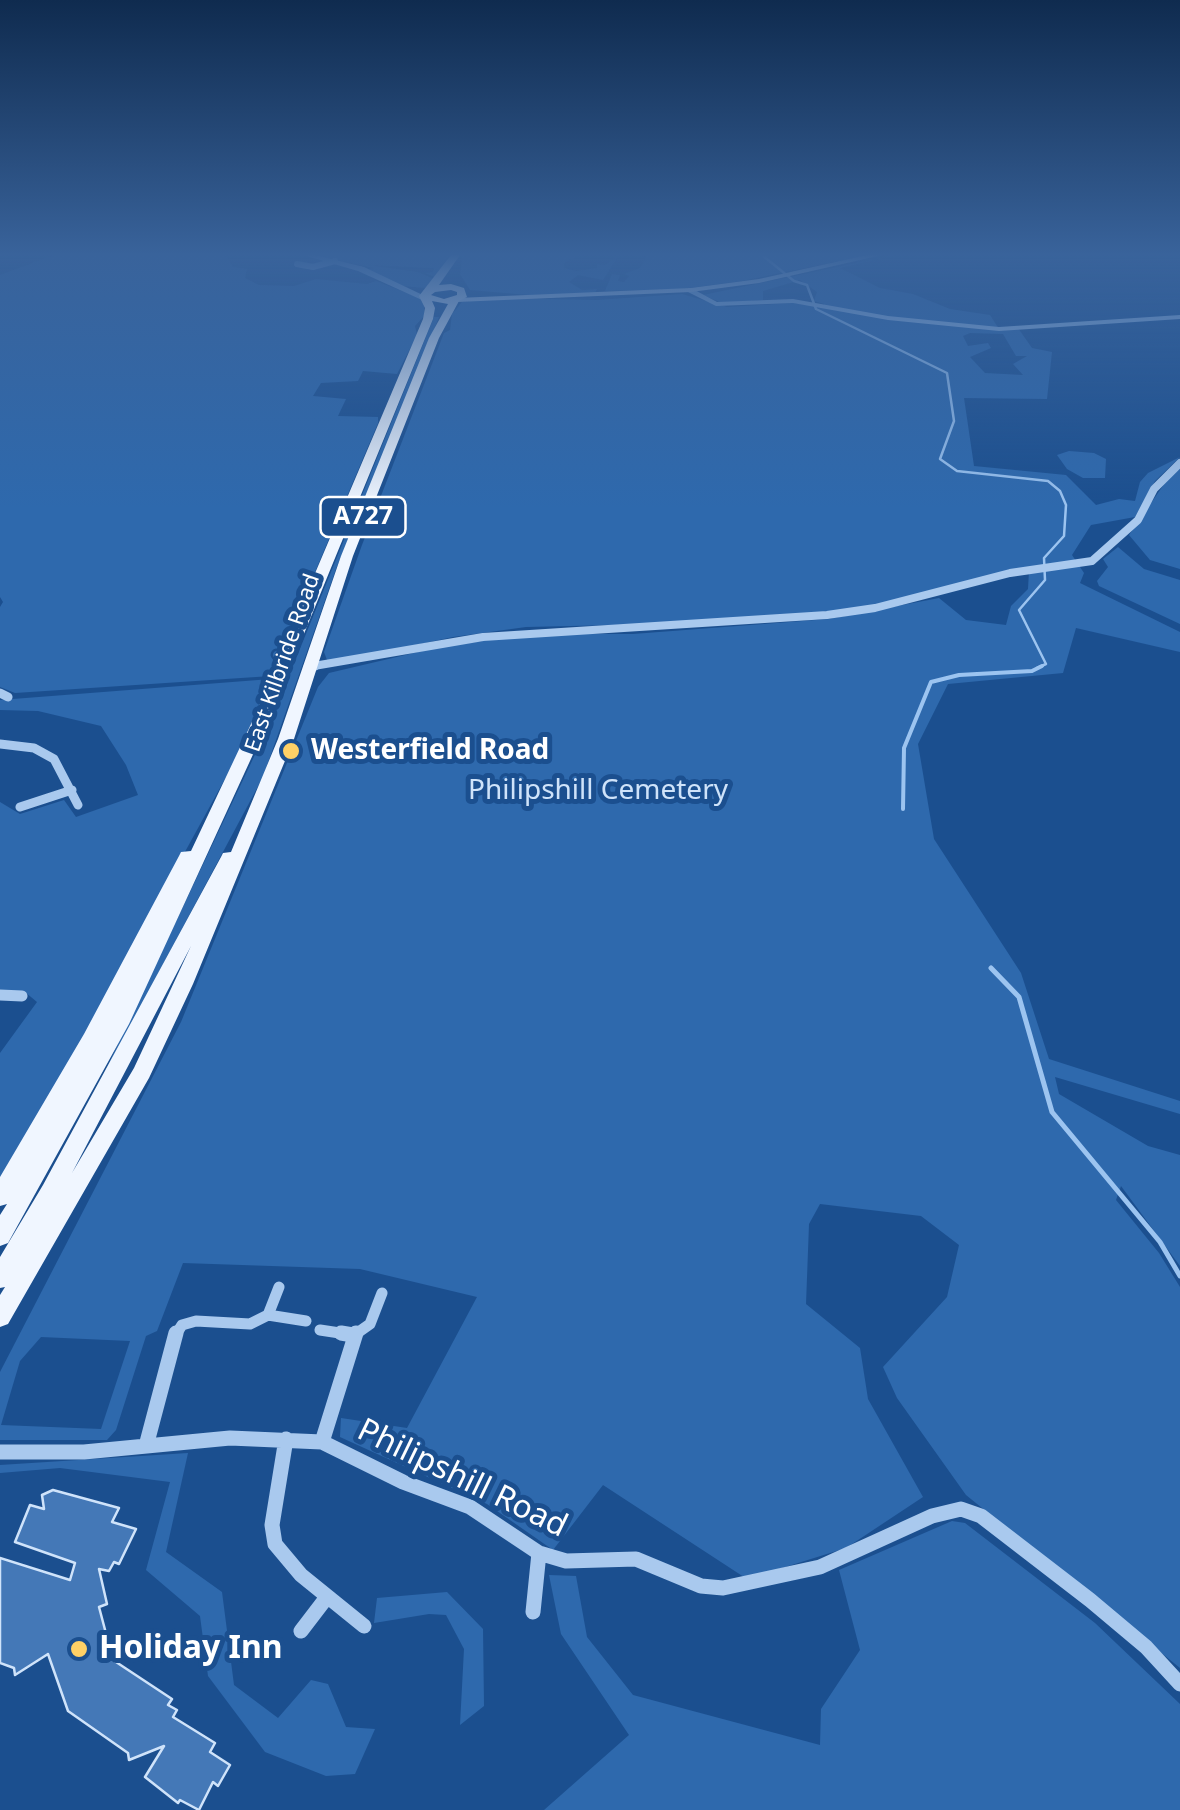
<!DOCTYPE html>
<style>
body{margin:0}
canvas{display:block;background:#1b4f8f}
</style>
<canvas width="1180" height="1810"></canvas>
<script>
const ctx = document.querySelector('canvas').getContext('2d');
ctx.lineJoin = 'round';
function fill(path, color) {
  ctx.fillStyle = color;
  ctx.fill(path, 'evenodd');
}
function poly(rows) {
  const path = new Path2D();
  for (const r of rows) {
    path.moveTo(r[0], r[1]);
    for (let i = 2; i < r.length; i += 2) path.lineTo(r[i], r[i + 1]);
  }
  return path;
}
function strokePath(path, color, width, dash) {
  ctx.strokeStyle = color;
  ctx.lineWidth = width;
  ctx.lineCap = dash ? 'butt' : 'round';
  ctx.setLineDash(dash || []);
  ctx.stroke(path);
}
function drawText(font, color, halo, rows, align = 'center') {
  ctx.font = font + ' "Noto Sans",sans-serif';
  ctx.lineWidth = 10;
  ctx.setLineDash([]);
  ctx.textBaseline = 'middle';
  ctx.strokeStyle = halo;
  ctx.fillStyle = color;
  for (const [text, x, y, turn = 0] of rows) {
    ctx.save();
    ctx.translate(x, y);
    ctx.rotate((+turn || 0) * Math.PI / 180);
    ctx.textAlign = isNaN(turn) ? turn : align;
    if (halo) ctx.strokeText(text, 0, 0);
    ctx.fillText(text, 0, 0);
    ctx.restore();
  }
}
fill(poly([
 [54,255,225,255,233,267,247,269,245,278,259,285,294,286,316,279,367,284,376,281,420,298,424,305,424,316,415,326,417,335,397,374,363,371,358,381,321,383,313,396,346,399,338,416,378,417,378,423,271,676,15,693,0,687,0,607,3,602,0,597,0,275],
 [315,255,450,255,437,278,425,273,433,272,434,268,368,265,418,272,436,280,425,288,402,286,367,270,374,268],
 [463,255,579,255,565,262,564,268,577,271,597,268,597,264,605,265,619,255,603,280,578,275,569,282,582,290,597,289,595,293,529,295,470,290,460,274],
 [634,255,867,255,742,281,681,289,605,291,612,274,620,275,618,281,624,282,629,276,624,274,640,268,646,257],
 [895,255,840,268,880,288,913,294,950,309,990,315,999,329,1018,328,1032,348,1052,352,1047,399,964,398,974,466,1066,475,1096,505,1119,499,1135,501,1140,482,1148,473,1180,457,1155,481,1135,517,1091,525,1072,555,1084,573,1080,583,1180,632,1180,652,1076,628,1063,673,948,684,918,744,934,839,1021,973,1049,1059,1180,1101,1180,1114,1055,1077,1059,1094,1148,1146,1180,1155,1180,1266,1121,1186,1116,1200,1159,1253,1180,1287,1180,1668,966,1495,897,1398,883,1367,947,1297,959,1245,921,1216,820,1204,809,1224,806,1304,860,1348,868,1399,923,1497,846,1548,747,1579,603,1485,553,1550,487,1504,340,1437,341,1418,407,1428,477,1297,360,1269,183,1263,157,1331,146,1336,116,1430,107,1440,0,1440,0,1372,181,1022,318,687,329,673,435,648,530,634,633,634,829,619,939,598,966,620,1006,625,1011,606,1028,589,1029,571,889,604,835,611,661,624,526,627,453,637,341,661,327,660,324,652,362,545,444,333,450,330,452,314,462,302,494,298,597,300,682,294,727,307,793,303,824,308,824,304,814,301,817,292,800,280,763,291,763,300,722,303,703,295],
 [970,333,1003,334,1016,356,1027,356,1013,364,1023,375,985,373,970,357,991,348,988,343,968,346,963,336],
 [41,1337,130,1341,101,1429,1,1425,20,1361],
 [434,317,439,317,336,569,263,777,99,1084,270,723],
 [1069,451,1094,453,1106,459,1105,478,1083,478,1067,469,1057,455],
 [1180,469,1180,569,1150,560,1129,535,1169,477],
 [1118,547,1144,569,1180,580,1180,624,1099,586,1097,581,1108,567,1103,559],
 [271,679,249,735,61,1078,0,1180,0,1053,37,1002,25,992,0,990,0,802,20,814,64,800,76,817,138,795,126,765,101,726,38,711,0,710,0,700],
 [188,1453,166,1552,222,1592,234,1685,278,1718,311,1680,328,1684,346,1727,375,1729,355,1774,326,1776,265,1752,208,1676,200,1616,146,1570,170,1482,60,1468,0,1473,0,1465],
 [952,1521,965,1523,1095,1623,1180,1704,1180,1810,544,1810,629,1735,561,1634,549,1575,576,1576,587,1637,633,1695,820,1745,821,1709,860,1650,839,1570],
 [447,1592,483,1629,484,1706,460,1725,464,1649,446,1615,429,1614,374,1623,377,1598]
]), '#2e69ad');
strokePath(poly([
 [762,255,794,281,807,285,816,309,947,373,954,421,940,459,957,471,1048,481,1060,491,1066,505,1064,536,1044,558,1045,580,1019,610,1046,664,1037,668]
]), '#9cc4f0', 2.5);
strokePath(poly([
 [903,809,904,748,931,682,959,675,1032,671,1042,666]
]), '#9cc4f0', 4);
strokePath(poly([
 [991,968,1019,997,1052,1112,1160,1242,1180,1276]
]), '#9cc4f0', 5);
const building = poly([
 [53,1490,119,1508,112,1522,136,1529,119,1564,114,1562,109,1571,99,1569,107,1604,99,1607,113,1660,172,1699,168,1705,177,1710,173,1717,215,1743,210,1752,230,1765,218,1786,213,1782,199,1810,180,1800,178,1803,145,1777,164,1746,129,1760,128,1753,68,1711,48,1654,15,1675,14,1668,0,1663,0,1558,70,1580,75,1563,15,1542,30,1505,44,1509,42,1495,53,1490]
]);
fill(building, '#4478b7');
strokePath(building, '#cfe3fa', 2.5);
strokePath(poly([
 [297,264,313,267,335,261]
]), '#a9c9ee', 6);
strokePath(poly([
 [308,667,483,637,827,615,875,608,1010,573,1092,561,1138,520,1154,489,1180,463]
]), '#a9c9ee', 8);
strokePath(poly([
 [308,667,315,666],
 [0,693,8,697],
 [0,744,34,748,54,759,78,805],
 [20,807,72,790]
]), '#a9c9ee', 9);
strokePath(poly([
 [0,995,22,996],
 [268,1315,279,1287],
 [320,1330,353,1335],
 [175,1336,182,1325,196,1321,250,1324,268,1315,306,1321],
 [353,1336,370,1324,382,1293]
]), '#a9c9ee', 11);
strokePath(poly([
 [341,1333,353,1335],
 [286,1439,272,1525,275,1544,301,1575,364,1626],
 [322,1442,356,1333],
 [146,1446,176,1333],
 [0,1452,84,1452,230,1438,322,1442,403,1482,470,1507,539,1553,566,1561,636,1559,701,1586,723,1588,820,1567,932,1516,961,1509,981,1516,1090,1600,1146,1647,1180,1684],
 [533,1612,539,1553],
 [301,1631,327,1597]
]), '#a9c9ee', 15);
fill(poly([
 [303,255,315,255,364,267,429,298,422,300,358,271,303,255],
 [691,288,717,302,793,299,888,316,999,327,1180,315,1180,319,999,331,888,320,793,303,716,306,688,292,688,288,691,288]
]), '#a9c9ee');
fill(poly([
 [867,255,882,255,759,283,691,292,457,302,453,300,457,298,691,288,759,279,867,255]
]), '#d6e6fa');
fill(poly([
 [451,255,460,255,439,285,451,284,464,288,467,297,459,301,439,338,353,556,294,739,193,984,149,1078,8,1324,0,1327,0,1295,5,1287,0,1288,0,1257,43,1185,221,857,223,853,231,852,278,739,341,556,429,338,448,304,432,301,435,308,433,319,267,724,129,1024,8,1243,0,1246,0,1215,7,1204,0,1206,0,1177,84,1034,179,856,181,852,191,851,251,724,423,319,425,308,419,296,451,255],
 [451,290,457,292,457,295,444,299,431,295,435,292,451,290],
 [191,946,134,1068,72,1173,191,946]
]), '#f0f6ff');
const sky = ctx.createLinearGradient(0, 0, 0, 509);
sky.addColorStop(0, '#0f2b4f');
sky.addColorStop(0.5, '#39639b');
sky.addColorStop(1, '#39639b00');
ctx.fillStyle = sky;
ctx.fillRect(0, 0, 1180, 509);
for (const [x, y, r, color] of [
 [291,751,10,"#ffd166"],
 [79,1649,10,"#ffd166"]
]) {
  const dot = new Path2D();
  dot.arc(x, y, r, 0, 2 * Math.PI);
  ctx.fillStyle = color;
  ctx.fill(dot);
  strokePath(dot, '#1b4f8f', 4);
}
drawText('22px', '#fff', '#1b4f8f', [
 ["East Kilbride Road",283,663,-71]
]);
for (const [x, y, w] of [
 [363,517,85]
]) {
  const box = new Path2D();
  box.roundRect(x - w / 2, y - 20, w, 40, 8);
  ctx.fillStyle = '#1b4f8f';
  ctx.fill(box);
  strokePath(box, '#fff', 2.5);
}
drawText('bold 25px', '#fff', null, [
 ["A727",363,517]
]);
drawText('bold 28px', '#fff', '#1b4f8f', [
 ["Westerfield Road",311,751]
], 'left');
drawText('28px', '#cfe3fa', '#1b4f8f', [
 ["Philipshill Cemetery",598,791]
]);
drawText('32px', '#fff', '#1b4f8f', [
 ["Philipshill Road",462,1479,26]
]);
drawText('bold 32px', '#fff', '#1b4f8f', [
 ["Holiday Inn",99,1649]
], 'left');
</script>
